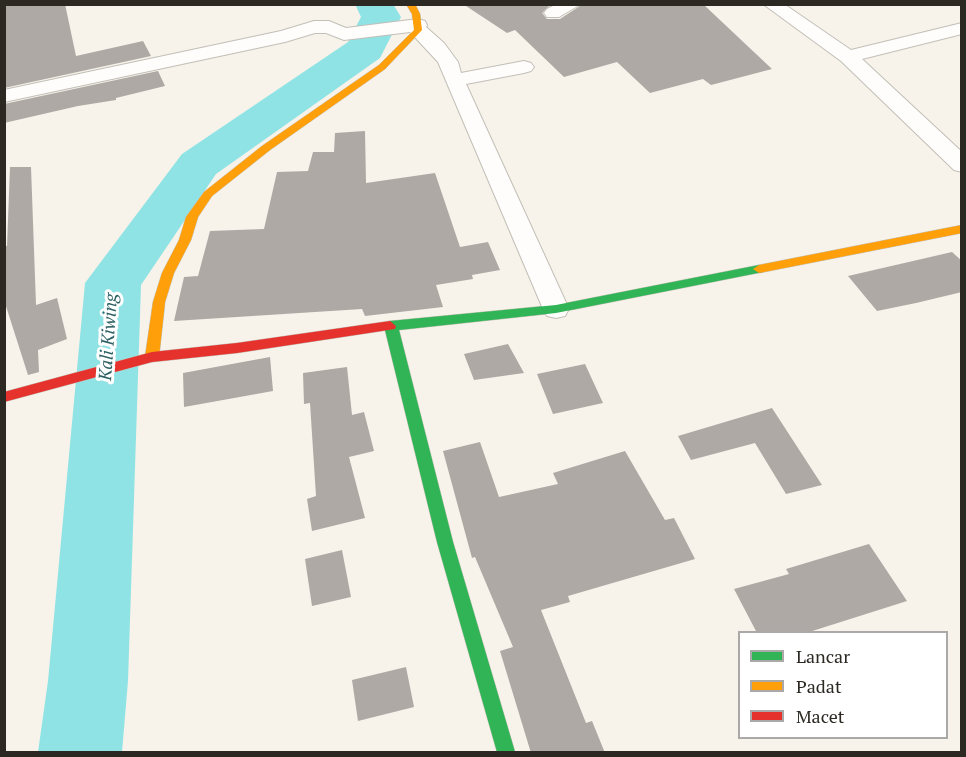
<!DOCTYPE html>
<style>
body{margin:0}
#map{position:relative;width:966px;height:757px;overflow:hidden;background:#f7f3ea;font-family:"PT Serif",serif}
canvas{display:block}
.frame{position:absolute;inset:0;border:6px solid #2c2923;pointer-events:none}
.legend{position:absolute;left:738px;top:631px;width:210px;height:108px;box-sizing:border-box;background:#fff;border:2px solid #aba9a7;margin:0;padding:8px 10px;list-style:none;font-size:18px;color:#2c2923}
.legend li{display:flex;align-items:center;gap:12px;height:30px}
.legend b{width:30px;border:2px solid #aba9a7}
</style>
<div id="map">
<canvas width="966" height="757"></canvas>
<div class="frame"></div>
<ul class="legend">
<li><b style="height:8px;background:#30b455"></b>Lancar</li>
<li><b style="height:8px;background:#ff9f0a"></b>Padat</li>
<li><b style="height:8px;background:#e5322d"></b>Macet</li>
</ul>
</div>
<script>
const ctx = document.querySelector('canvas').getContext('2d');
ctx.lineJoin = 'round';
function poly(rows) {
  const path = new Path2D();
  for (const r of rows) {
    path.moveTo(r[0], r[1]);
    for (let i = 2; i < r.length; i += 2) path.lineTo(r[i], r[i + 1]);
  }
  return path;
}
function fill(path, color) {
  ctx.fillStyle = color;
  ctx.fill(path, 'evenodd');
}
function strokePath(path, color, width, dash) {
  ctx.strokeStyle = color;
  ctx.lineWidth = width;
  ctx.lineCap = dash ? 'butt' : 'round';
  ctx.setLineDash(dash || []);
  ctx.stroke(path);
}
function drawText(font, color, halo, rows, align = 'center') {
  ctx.font = font + ' "PT Serif",serif';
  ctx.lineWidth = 6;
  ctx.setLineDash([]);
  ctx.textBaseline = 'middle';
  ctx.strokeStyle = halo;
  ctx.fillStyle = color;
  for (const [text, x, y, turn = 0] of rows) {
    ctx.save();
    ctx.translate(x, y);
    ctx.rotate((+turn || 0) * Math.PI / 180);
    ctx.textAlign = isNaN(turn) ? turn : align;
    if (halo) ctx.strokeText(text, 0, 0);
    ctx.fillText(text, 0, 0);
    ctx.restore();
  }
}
fill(poly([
 [355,4,393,4,401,17,380,58,216,174,141,285,128,681,122,752,38,752,48,681,85,283,182,154,348,42,361,17,355,4]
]), '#90e3e5');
fill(poly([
 [4,4,65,4,76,56,143,41,151,56,4,88],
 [463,4,551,4,542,13,547,19,560,19,583,4,703,4,772,69,711,85,703,79,650,93,617,62,564,77,515,30,507,33],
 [158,71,165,86,116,98,116,100,78,106,4,123,4,104],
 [365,131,366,183,435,173,460,247,488,242,500,270,472,275,473,279,436,285,443,307,365,316,362,309,174,321,184,277,198,276,210,231,264,229,277,172,308,171,313,152,334,152,335,133],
 [10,167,31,167,36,305,57,298,67,339,38,350,39,372,28,375,4,300,4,246,7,246],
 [952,252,962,261,962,292,916,303,877,311,848,276],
 [508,344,524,373,474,380,464,354],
 [270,357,273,391,184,407,183,373],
 [585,364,603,403,553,414,537,374],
 [347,367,352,415,364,412,374,451,349,457,365,518,312,531,307,499,316,496,310,403,304,404,303,373],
 [772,408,822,485,786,494,755,443,691,460,678,436],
 [480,442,499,497,558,484,553,473,625,451,665,520,674,518,695,559,568,596,570,602,541,610,586,723,592,721,605,753,531,753,500,651,513,647,475,557,472,558,443,451],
 [869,544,907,601,806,633,757,633,734,589,789,574,786,569],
 [342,550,351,597,312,606,305,559],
 [406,667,414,707,358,721,352,680]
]), '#aea9a4');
const street = poly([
 [557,4,581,4,559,17,547,17,544,13,547,9,557,4],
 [763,4,784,4,851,50,962,23,962,34,862,59,962,152,962,172,954,170,841,61,763,4],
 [418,19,425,21,427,25,426,27,444,43,458,62,461,73,524,61,531,63,534,67,531,71,524,73,466,84,569,309,565,316,556,318,547,316,543,309,438,62,410,32,344,40,326,33,315,33,285,42,4,102,4,90,281,31,314,21,329,21,346,28,418,19]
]);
const fast = poly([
 [759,265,765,269,763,272,556,313,399,330,453,542,515,752,497,752,437,542,384,326,390,321,556,305,759,265]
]);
const slow = poly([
 [406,4,415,4,420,14,422,30,385,69,270,150,212,196,198,217,191,240,174,273,165,302,159,357,152,362,147,360,145,357,153,302,162,273,179,240,186,217,204,192,262,146,379,65,414,30,412,14,406,4],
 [962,225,962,233,759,273,753,269,759,265,962,225]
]);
const jam = poly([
 [390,321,396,326,395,329,237,353,152,362,4,402,4,392,152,352,237,343,390,321]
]);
strokePath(street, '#c2bfb7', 2);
strokePath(fast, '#c2bfb7', 1);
strokePath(slow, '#c2bfb7', 1);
strokePath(jam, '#c2bfb7', 1);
fill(street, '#fefdfc');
fill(fast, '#30b455');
fill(slow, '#ff9f0a');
fill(jam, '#e5322d');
drawText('italic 18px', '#2d6063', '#fff', [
 ["Kali Kiwing",109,337,-86]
]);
</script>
